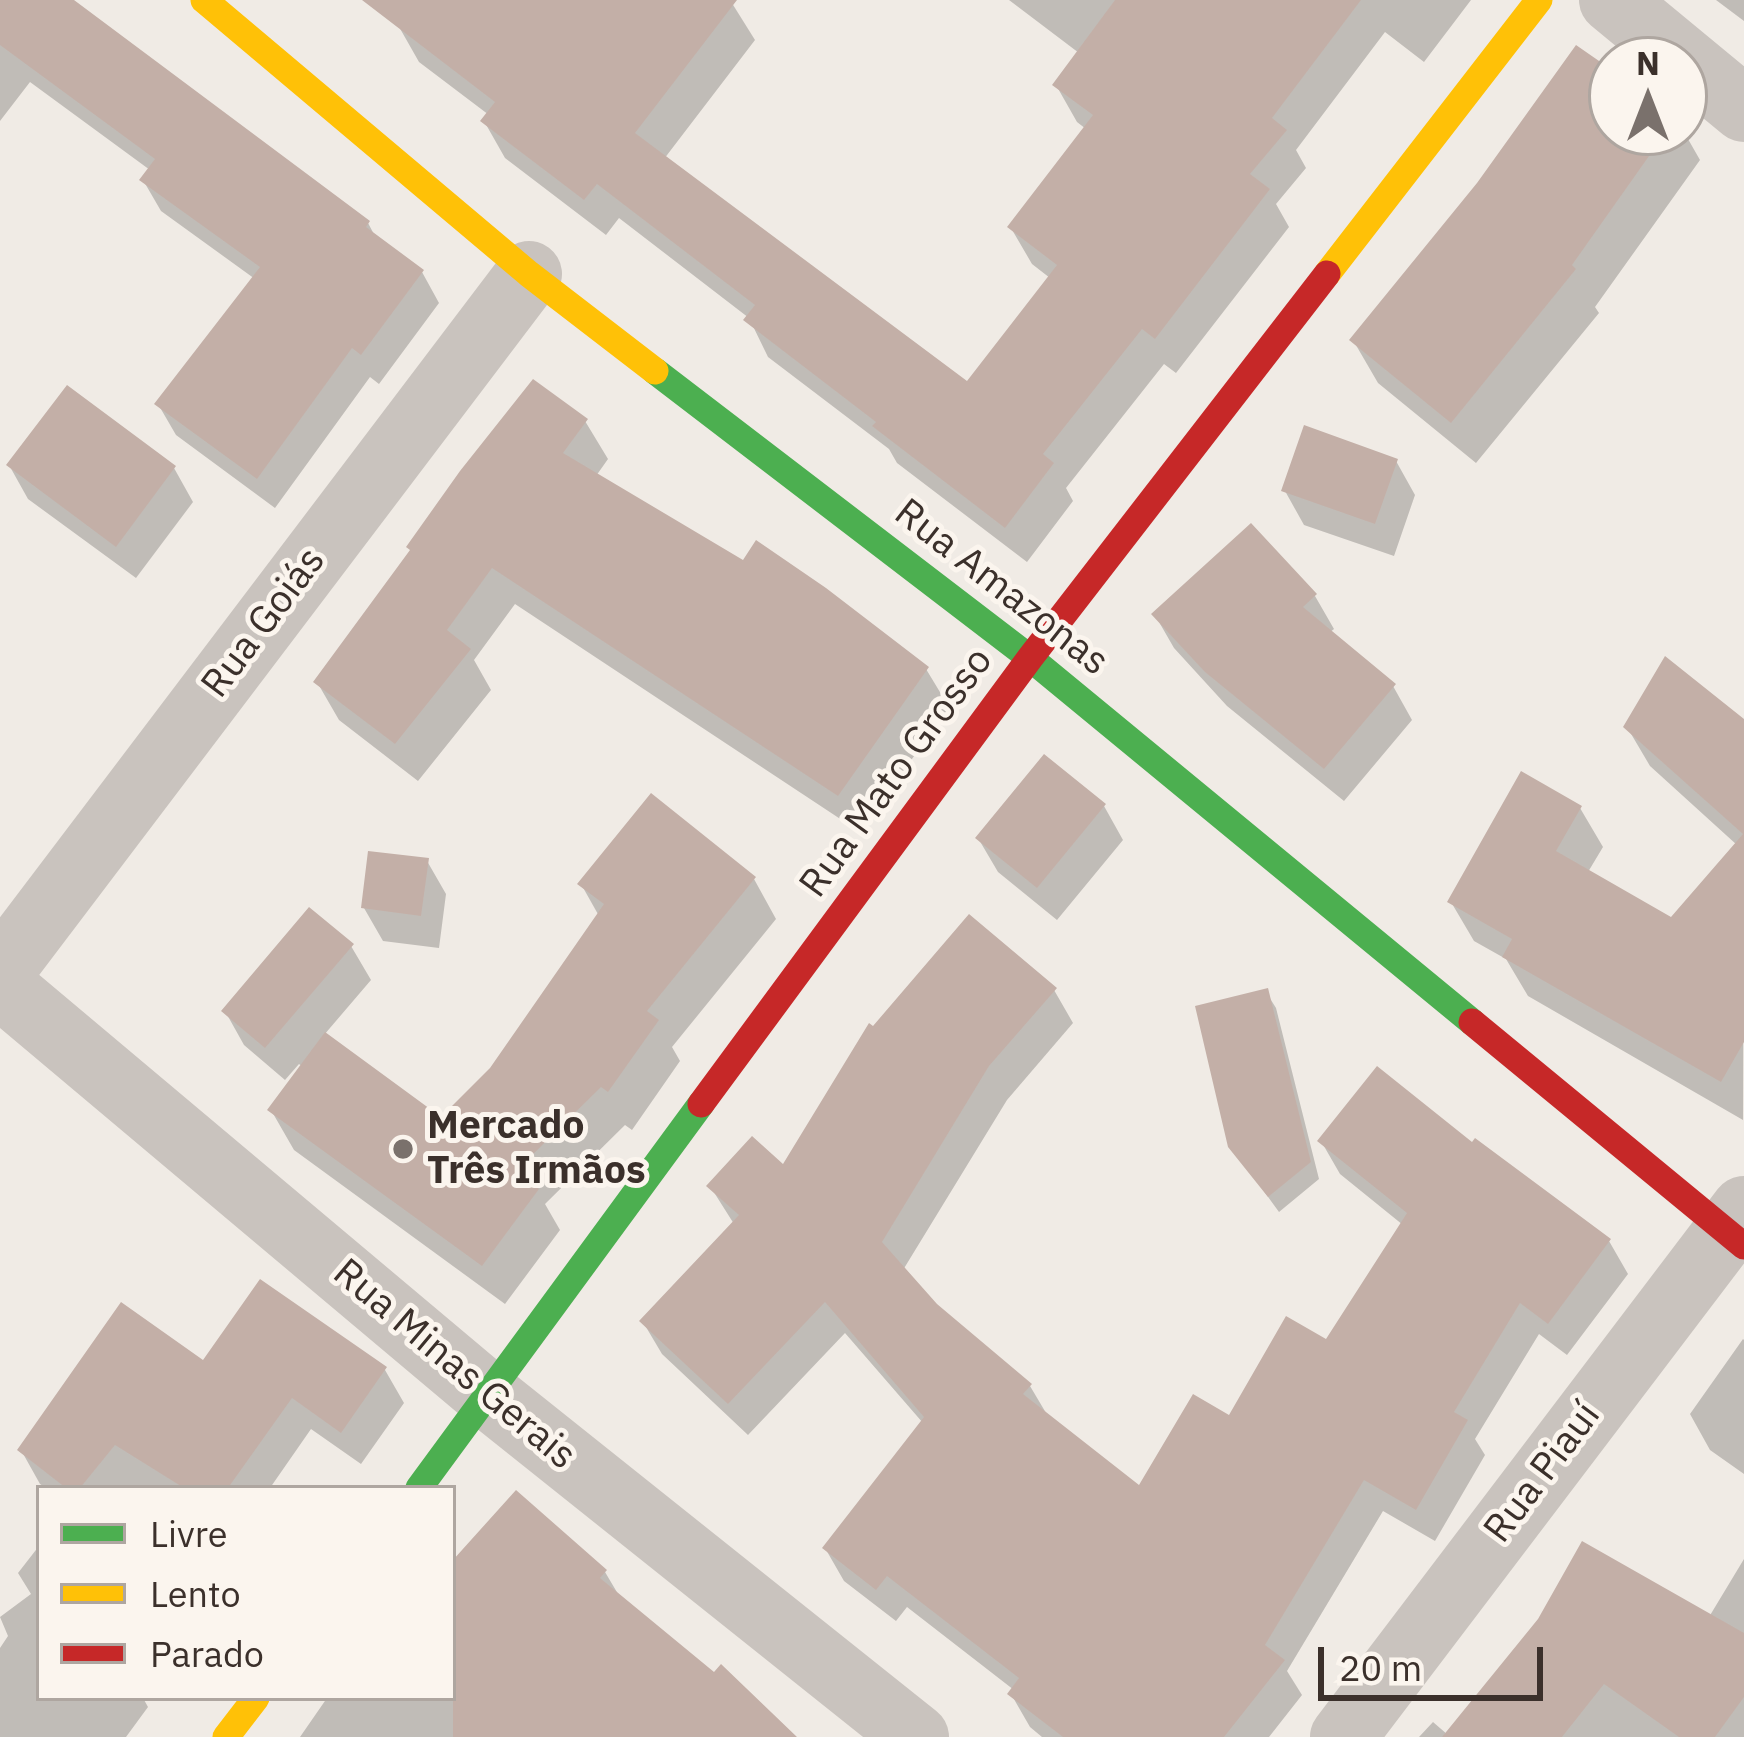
<!DOCTYPE html>
<meta charset="utf-8">
<style>
body{margin:0}
#map{position:relative;width:1744px;height:1737px;overflow:hidden;background:#f0ebe5;font-family:"IBM Plex Sans",sans-serif}
canvas{display:block}
.legend{position:absolute;left:36px;top:1485px;width:420px;height:216px;box-sizing:border-box;background:#fbf5ee;border:3px solid #aea6a0;margin:0;padding:15px 21px;list-style:none;font-size:36px;color:#3b302b}
.legend li{display:flex;align-items:center;gap:24px;height:60px}
.legend b{width:60px;border:3px solid #aea6a0}
.north{position:absolute;left:1588px;top:36px;width:120px;height:120px;box-sizing:border-box;background:#fbf5ee;border:3px solid #aea6a0;border-radius:50%;rotate:0deg;font-size:33px;font-weight:700;line-height:48px;text-align:center;color:#3b302b}
.north::after{content:'';display:block;margin:auto;width:42px;height:54px;background:#7a716c;clip-path:polygon(50% 0,100% 100%,50% 72%,0 100%)}
.scale{position:absolute;left:1318px;top:1647px;width:225px;height:54px;box-sizing:border-box;border:6px solid #3b302b;border-top:0;padding-left:15px;font-size:36px;line-height:42px;white-space:nowrap;color:#3b302b;-webkit-text-stroke:9px #fbf5ee;paint-order:stroke}
</style>
<div id="map">
<canvas width="1744" height="1737"></canvas>
<ul class="legend">
<li><b style="height:15px;background:#4caf50"></b>Livre</li>
<li><b style="height:15px;background:#ffc107"></b>Lento</li>
<li><b style="height:15px;background:#c62828"></b>Parado</li>
</ul>
<div class="north">N</div>
<div class="scale">20 m</div>
</div>
<script>
const ctx = document.querySelector('canvas').getContext('2d');
ctx.lineJoin = 'round';
function fill(path, color) {
  ctx.fillStyle = color;
  ctx.fill(path, 'evenodd');
}
function poly(rows) {
  const path = new Path2D();
  for (const r of rows) {
    path.moveTo(r[0], r[1]);
    for (let i = 2; i < r.length; i += 2) path.lineTo(r[i], r[i + 1]);
  }
  return path;
}
function strokePath(path, color, width, dash) {
  ctx.strokeStyle = color;
  ctx.lineWidth = width;
  ctx.lineCap = dash ? 'butt' : 'round';
  ctx.setLineDash(dash || []);
  ctx.stroke(path);
}
function drawText(font, color, halo, rows, align = 'center') {
  ctx.font = font + ' "IBM Plex Sans",sans-serif';
  ctx.lineWidth = 10;
  ctx.setLineDash([]);
  ctx.textBaseline = 'middle';
  ctx.strokeStyle = halo;
  ctx.fillStyle = color;
  for (const [text, x, y, turn = 0] of rows) {
    ctx.save();
    ctx.translate(x, y);
    ctx.rotate((+turn || 0) * Math.PI / 180);
    ctx.textAlign = isNaN(turn) ? turn : align;
    if (halo) ctx.strokeText(text, 0, 0);
    ctx.fillText(text, 0, 0);
    ctx.restore();
  }
}
fill(poly([
 [0,0,63,0,368,223,376,238,422,272,439,303,379,384,370,377,275,508,176,435,158,404,255,279,161,211,143,180,150,170,30,82,0,121],
 [368,0,730,0,755,40,664,159,967,385,1050,278,1032,264,1011,228,1086,129,1077,122,1056,85,1079,53,1009,0,1471,0,1424,62,1385,32,1296,150,1306,168,1276,204,1289,227,1176,373,1164,364,1066,488,1073,501,1027,562,897,463,889,449,768,357,749,318,619,218,606,235,505,158,484,121,489,115,419,62,398,25],
 [1716,0,1744,0,1744,21],
 [1612,73,1612,132,1684,132,1700,160,1595,307,1599,313,1476,463,1378,383,1353,340],
 [585,421,608,459,596,476,926,669,949,707,860,832,515,604,474,660,491,690,418,781,339,720,317,682],
 [1396,461,1415,495,1394,556,1304,525,1285,491],
 [9,465,174,468,193,502,136,578,28,499],
 [1315,596,1334,629,1329,633,1393,686,1412,720,1344,801,1227,706,1174,648,1155,615],
 [1744,723,1743,1120,1528,996,1506,959,1474,941,1451,902,1580,808,1603,847,1588,872,1672,920,1737,845,1650,766,1627,727],
 [1104,806,1123,840,1057,920,998,872,978,838],
 [427,861,446,894,439,948,383,941,364,908],
 [754,879,776,919,672,1047,680,1061,632,1130,625,1125,545,1204,560,1230,505,1304,294,1150,271,1110,303,1067,299,1064,285,1080,244,1045,225,1011,351,946,371,980,324,1035,441,1121,492,1070,599,916,581,884],
 [1054,990,1073,1023,1007,1100,903,1270,934,1306,1030,1386,1049,1418,1140,1489,1327,1343,1403,1225,1340,1174,1321,1141,1473,1146,1609,1241,1628,1274,1567,1355,1539,1334,1475,1439,1485,1455,1435,1541,1383,1511,1287,1671,1302,1695,1269,1737,1042,1737,1030,1727,1011,1694,1014,1690,907,1607,896,1621,844,1581,825,1548,923,1423,845,1333,748,1435,662,1354,643,1322,734,1224,710,1186,784,1168],
 [1266,992,1276,1008,1319,1179,1279,1212,1231,1146],
 [1743,1339,1744,1340,1744,1474,1710,1450,1690,1414],
 [203,1364,385,1370,404,1403,361,1464,311,1429,270,1488,46,1488,40,1484,21,1450],
 [39,1546,39,1698,143,1698,148,1707,126,1737,0,1737,0,1648,8,1636,0,1617,31,1594,18,1573],
 [1744,1559,1744,1737,1419,1737,1433,1722,1448,1735,1709,1617],
 [453,1564,605,1572,621,1599,792,1737,300,1737,327,1698,453,1698]
]), '#0003');
fill(poly([
 [0,0,74,0,370,221,366,227,424,270,361,355,352,348,257,479,154,404,260,267,139,180,155,159,0,45],
 [362,0,737,0,635,133,967,381,1057,265,1007,227,1093,115,1052,85,1115,0,1361,0,1272,118,1287,130,1250,174,1270,189,1155,339,1142,329,1043,454,1054,463,1005,528,872,426,876,422,743,320,755,305,597,184,584,200,480,121,495,102],
 [1576,45,1612,70,1612,132,1666,132,1572,265,1576,269,1451,423,1349,340,1477,183],
 [533,379,588,419,563,453,743,560,756,540,826,588,929,667,838,796,492,568,447,630,471,649,395,744,313,682,410,550,406,547,460,471],
 [67,385,176,466,116,547,6,465],
 [1304,425,1398,459,1375,524,1281,491],
 [1251,523,1317,594,1303,607,1396,684,1324,769,1205,672,1151,614],
 [1665,656,1744,719,1744,1042,1721,1082,1502,957,1512,939,1447,902,1521,771,1582,806,1556,851,1671,917,1743,834,1623,727],
 [1044,754,1106,804,1037,888,975,838],
 [651,793,756,877,647,1011,659,1020,608,1092,601,1087,516,1171,539,1189,482,1266,267,1110,325,1032,441,1117,490,1068,604,904,577,884],
 [368,851,429,858,421,916,361,908],
 [309,907,354,944,265,1048,221,1011],
 [969,914,1057,988,989,1066,882,1242,937,1304,1032,1384,1023,1394,1139,1485,1193,1394,1229,1415,1286,1316,1326,1339,1407,1213,1317,1141,1377,1066,1472,1142,1475,1138,1611,1239,1548,1324,1520,1303,1454,1412,1468,1420,1416,1510,1364,1480,1265,1645,1285,1660,1224,1737,1063,1737,1007,1694,1019,1678,887,1576,876,1590,822,1548,924,1417,825,1302,728,1404,639,1321,739,1215,706,1186,752,1136,783,1164,869,1023,873,1026],
 [1268,988,1311,1162,1268,1197,1228,1147,1195,1006],
 [260,1279,387,1367,341,1433,292,1398,228,1488,184,1488,115,1445,80,1488,66,1488,17,1450,121,1302,203,1360],
 [516,1490,607,1570,600,1578,714,1672,721,1664,797,1737,453,1737,453,1560],
 [1582,1541,1744,1633,1744,1697,1715,1737,1679,1737,1604,1684,1562,1737,1442,1737,1538,1619]
]), '#c3afa7');
strokePath(poly([
 [1612,0,1744,109],
 [0,972,529,274],
 [0,985,490,1397,916,1737],
 [1343,1737,1744,1209]
]), '#c9c3be', 66);
strokePath(poly([
 [655,371,1030,658,1472,1022],
 [419,1488,701,1104]
]), '#4caf50', 27);
strokePath(poly([
 [204,0,529,274,655,371],
 [1327,274,1539,0],
 [226,1737,256,1698]
]), '#ffc107', 27);
strokePath(poly([
 [1472,1022,1744,1246],
 [701,1104,1030,658,1327,274]
]), '#c62828', 27);
for (const [x, y, r, color] of [
 [403,1149,12,"#7a716c"]
]) {
  const dot = new Path2D();
  dot.arc(x, y, r, 0, 2 * Math.PI);
  ctx.fillStyle = color;
  ctx.fill(dot);
  strokePath(dot, '#fbf5ee', 4.5);
}
drawText('39px', '#3b302b', '#fbf5ee', [
 ["Rua Amazonas",1001,588,38],
 ["Rua Goiás",264,623,-53],
 ["Rua Mato Grosso",897,773,-54],
 ["Rua Minas Gerais",454,1365,40],
 ["Rua Piauí",1543,1473,-53]
]);
drawText('bold 39px', '#3b302b', '#fbf5ee', [
 ["Mercado",427,1127],
 ["Três Irmãos",427,1172]
], 'left');
</script>
